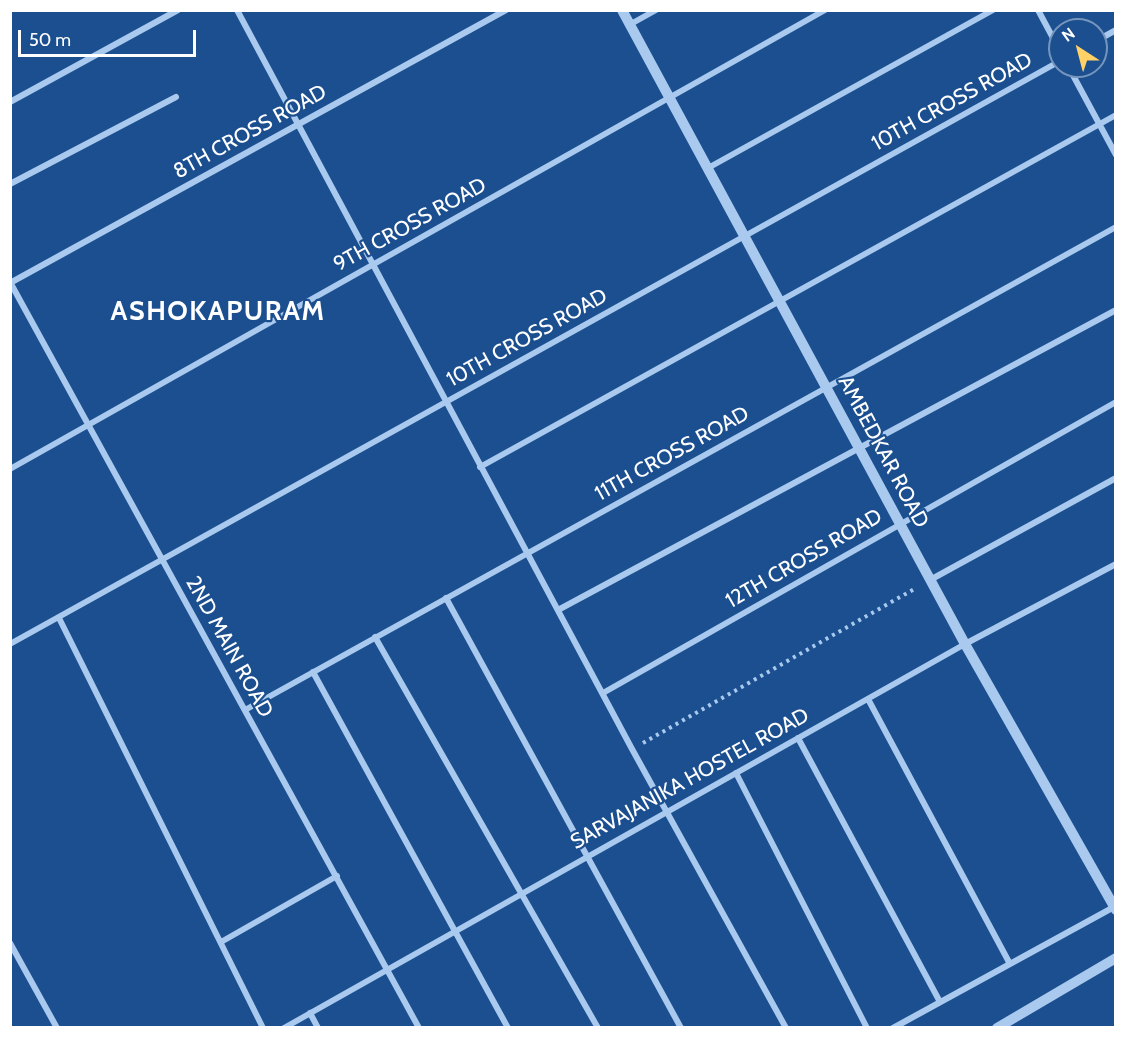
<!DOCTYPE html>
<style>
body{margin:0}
#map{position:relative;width:1126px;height:1038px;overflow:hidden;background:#1b4f8f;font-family:Cabin,sans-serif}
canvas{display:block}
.frame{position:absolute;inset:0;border:12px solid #fff;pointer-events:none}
.north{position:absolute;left:1048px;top:18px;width:60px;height:60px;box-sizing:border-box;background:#1b4f8f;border:2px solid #7695bc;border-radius:50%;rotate:324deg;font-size:16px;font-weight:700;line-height:24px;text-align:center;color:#fff}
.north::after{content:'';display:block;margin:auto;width:21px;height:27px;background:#ffd166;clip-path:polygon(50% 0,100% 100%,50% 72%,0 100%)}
.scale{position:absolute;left:18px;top:30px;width:178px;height:27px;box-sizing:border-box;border:3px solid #fff;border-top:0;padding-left:8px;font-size:18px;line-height:21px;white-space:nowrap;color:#fff;-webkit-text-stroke:4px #1b4f8f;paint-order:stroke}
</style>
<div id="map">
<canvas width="1126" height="1038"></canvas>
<div class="frame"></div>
<div class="north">N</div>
<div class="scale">50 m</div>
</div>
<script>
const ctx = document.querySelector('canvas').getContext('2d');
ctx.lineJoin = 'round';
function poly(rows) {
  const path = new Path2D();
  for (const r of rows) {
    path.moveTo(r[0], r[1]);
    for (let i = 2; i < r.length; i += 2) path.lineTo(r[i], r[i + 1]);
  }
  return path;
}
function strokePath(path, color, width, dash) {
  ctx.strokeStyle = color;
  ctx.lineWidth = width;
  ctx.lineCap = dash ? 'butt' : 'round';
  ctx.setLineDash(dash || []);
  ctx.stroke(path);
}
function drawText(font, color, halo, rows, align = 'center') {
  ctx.font = font + ' Cabin,sans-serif';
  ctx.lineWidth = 4.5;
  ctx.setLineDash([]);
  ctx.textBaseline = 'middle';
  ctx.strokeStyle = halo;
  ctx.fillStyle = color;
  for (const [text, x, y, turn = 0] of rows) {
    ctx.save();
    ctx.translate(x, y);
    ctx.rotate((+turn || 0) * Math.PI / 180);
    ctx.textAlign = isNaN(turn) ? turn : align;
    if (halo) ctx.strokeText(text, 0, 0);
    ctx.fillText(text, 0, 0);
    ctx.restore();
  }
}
strokePath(poly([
 [643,743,916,588]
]), '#a9c9ee', 4, [3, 4.5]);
strokePath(poly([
 [237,10,632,749,786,1028],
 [1038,10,1060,51],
 [629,25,656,10],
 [1096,41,1116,30],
 [1068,66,1116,155],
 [10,102,178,10],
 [708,168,993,10],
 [10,184,176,97],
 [10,282,419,1028],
 [10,283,506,10],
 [480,467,1116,115],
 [10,469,825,10],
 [930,580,1116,478],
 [446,598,681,1028],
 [558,610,1116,310],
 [59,618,263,1028],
 [375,637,598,1028],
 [10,644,1060,61],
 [313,672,508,1028],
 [603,693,1116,402],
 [868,699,1010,964],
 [245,710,1116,227],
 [798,738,940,1002],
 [736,773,867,1028],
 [221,942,337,876],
 [10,943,57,1028],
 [310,1013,318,1028],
 [284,1028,965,644,1116,564],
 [893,1028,1114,907]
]), '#a9c9ee', 6);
strokePath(poly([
 [622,10,965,644,1116,910],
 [997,1028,1116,958]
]), '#a9c9ee', 10);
drawText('21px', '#fff', '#1b4f8f', [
 ["10TH CROSS ROAD",952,102,-29],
 ["8TH CROSS ROAD",250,132,-29],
 ["9TH CROSS ROAD",410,225,-29],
 ["10TH CROSS ROAD",527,338,-29],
 ["AMBEDKAR ROAD",883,452,62],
 ["11TH CROSS ROAD",672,454,-29],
 ["12TH CROSS ROAD",804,559,-30],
 ["2ND MAIN ROAD",229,647,61],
 ["SARVAJANIKA HOSTEL ROAD",690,779,-29]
]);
ctx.letterSpacing = '1.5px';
drawText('bold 27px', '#fff', '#1b4f8f', [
 ["ASHOKAPURAM",218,312]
]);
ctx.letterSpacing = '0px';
</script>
